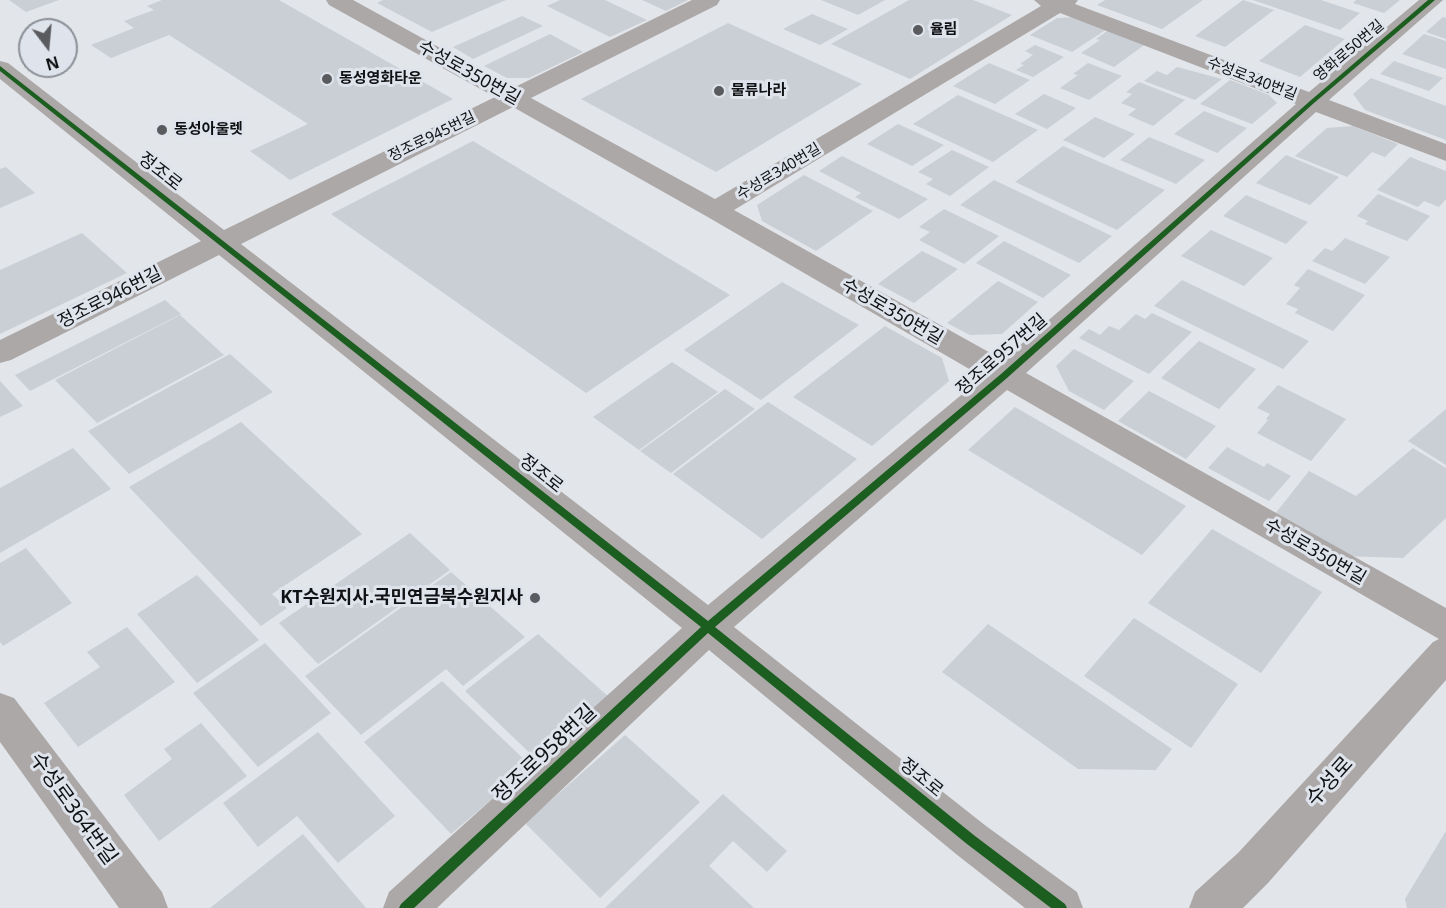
<!DOCTYPE html>
<meta charset="utf-8">
<style>
body{margin:0}
#map{position:relative;width:1446px;height:908px;overflow:hidden;background:#e2e5e9;font-family:"Noto Sans",sans-serif}
canvas{display:block}
.north{position:absolute;left:18px;top:18px;width:60px;height:60px;box-sizing:border-box;background:#dfe4ec;border:2px solid #8c9096;border-radius:50%;rotate:164deg;font-size:16px;font-weight:700;line-height:24px;text-align:center;color:#101114}
.north::after{content:'';display:block;margin:auto;width:21px;height:27px;background:#5a5b5f;clip-path:polygon(50% 0,100% 100%,50% 72%,0 100%)}
</style>
<div id="map">
<canvas width="1446" height="908"></canvas>
<div class="north">N</div>
</div>
<script>
const ctx = document.querySelector('canvas').getContext('2d');
ctx.lineJoin = 'round';
function fill(path, color) {
  ctx.fillStyle = color;
  ctx.fill(path, 'evenodd');
}
function poly(rows) {
  const path = new Path2D();
  for (const r of rows) {
    path.moveTo(r[0], r[1]);
    for (let i = 2; i < r.length; i += 2) path.lineTo(r[i], r[i + 1]);
  }
  return path;
}
function strokePath(path, color, width, dash) {
  ctx.strokeStyle = color;
  ctx.lineWidth = width;
  ctx.lineCap = dash ? 'butt' : 'round';
  ctx.setLineDash(dash || []);
  ctx.stroke(path);
}
function drawText(font, color, halo, rows, align = 'center') {
  ctx.font = font + ' "Noto Sans","Noto Sans KR",sans-serif';
  ctx.lineWidth = 6;
  ctx.setLineDash([]);
  ctx.textBaseline = 'middle';
  ctx.strokeStyle = halo;
  ctx.fillStyle = color;
  for (const [text, x, y, turn = 0] of rows) {
    ctx.save();
    ctx.translate(x, y);
    ctx.rotate((+turn || 0) * Math.PI / 180);
    ctx.textAlign = isNaN(turn) ? turn : align;
    if (halo) ctx.strokeText(text, 0, 0);
    ctx.fillText(text, 0, 0);
    ctx.restore();
  }
}
fill(poly([
 [9,0,59,0,26,12],
 [162,0,279,0,453,99,290,180,250,151,308,124,169,35,111,58,91,45,134,28,124,21,154,10,147,6],
 [383,0,506,0,432,32,377,3],
 [560,0,605,0,647,20,610,37,547,6],
 [642,0,688,0,666,11],
 [821,0,885,0,858,15],
 [909,0,973,0,1012,15,910,79,831,44],
 [1105,0,1203,0,1162,29,1097,5],
 [1243,0,1274,10,1225,47,1195,36],
 [1253,0,1321,0,1360,13,1340,30],
 [1356,0,1400,0,1384,13,1353,3],
 [812,14,848,29,820,45,783,29],
 [522,16,543,26,473,59,453,47],
 [1076,17,1107,29,1072,52,1030,35,1057,18],
 [1443,17,1446,18,1446,39,1426,32],
 [728,23,862,84,716,172,581,99],
 [1305,25,1345,39,1300,77,1259,61],
 [1110,29,1147,43,1114,67,1081,53,1100,40,1096,39],
 [550,34,583,52,529,78,507,78,484,66],
 [1424,34,1446,41,1446,69,1402,54],
 [1035,45,1064,57,1033,77,1016,70,1024,65,1020,64,1033,55,1025,51],
 [1394,61,1443,78,1429,91,1380,74],
 [989,63,1030,80,995,104,953,86],
 [1088,63,1122,76,1089,100,1060,88,1078,75,1073,74],
 [1177,67,1222,79,1195,100,1144,81,1157,71,1167,75],
 [1371,78,1446,106,1446,140,1365,110,1353,94],
 [1230,80,1269,95,1277,103,1252,124,1200,104],
 [1139,82,1185,100,1153,126,1128,115,1136,109,1121,103,1132,94,1126,92],
 [1044,94,1076,108,1047,129,1015,114],
 [958,95,1038,130,993,162,913,124],
 [1204,111,1247,128,1217,153,1174,134],
 [1095,117,1135,134,1104,158,1063,140],
 [898,124,944,145,912,166,867,144],
 [1353,126,1398,144,1385,157,1372,152,1347,177,1295,156,1327,128],
 [1149,137,1205,160,1176,184,1120,160],
 [473,141,730,295,586,393,331,214],
 [1063,146,1165,190,1117,230,1015,182],
 [952,150,989,167,950,196,926,184,933,179,918,172],
 [1286,155,1339,177,1310,205,1256,183],
 [842,156,928,199,899,219,855,197,861,193,819,171],
 [1410,157,1446,171,1446,199,1439,207,1424,201,1418,207,1377,190],
 [6,167,35,193,0,208,0,169],
 [804,175,873,211,816,251,762,221,757,205],
 [994,180,1112,236,1079,263,960,205],
 [1378,194,1430,216,1407,241,1365,224,1368,221,1357,216],
 [1246,195,1308,222,1286,244,1223,216],
 [944,209,999,236,964,264,919,240,930,232,919,227],
 [1211,230,1273,258,1244,286,1181,256],
 [82,233,127,273,0,334,0,270],
 [1345,238,1390,257,1365,284,1312,261,1325,248,1332,251],
 [1004,241,1071,275,1043,298,976,263],
 [922,251,958,269,914,303,878,284],
 [1308,269,1365,295,1333,331,1295,313,1298,309,1286,304,1300,288,1294,285],
 [1182,280,1309,341,1283,369,1154,306],
 [998,281,1038,302,1002,334,970,335,947,323],
 [782,282,859,325,761,400,684,350],
 [165,300,181,314,30,391,15,375],
 [1152,313,1192,332,1149,374,1079,338,1089,329,1100,335,1109,326,1119,330,1136,314,1145,319],
 [180,315,224,355,97,423,55,380],
 [885,326,942,358,949,381,872,446,793,397],
 [1199,341,1256,369,1219,409,1161,378],
 [1074,349,1134,381,1104,410,1069,391,1056,366],
 [230,354,273,392,129,474,88,431],
 [672,362,718,392,639,450,593,417],
 [0,381,23,406,0,417],
 [1278,385,1346,419,1311,461,1257,433,1268,420,1266,419,1270,414,1257,408],
 [725,389,755,409,671,473,640,451],
 [1149,391,1216,426,1186,459,1118,421],
 [768,402,857,459,762,539,673,474],
 [1015,407,1186,506,1142,555,968,450],
 [1446,409,1446,465,1408,441],
 [241,422,362,534,272,594,287,608,261,626,129,487],
 [1227,447,1264,467,1267,463,1291,476,1269,501,1208,468],
 [73,448,111,489,0,553,0,488],
 [1413,448,1446,468,1446,518,1403,558,1343,556,1275,514,1309,471,1356,496],
 [1212,529,1322,592,1261,673,1148,603],
 [410,533,450,570,318,664,279,623],
 [26,548,72,603,3,646,0,642,0,563],
 [451,572,525,637,463,686,446,669,361,735,305,676],
 [197,575,259,640,197,683,137,614],
 [1134,618,1238,684,1191,748,1084,676],
 [988,624,1172,749,1156,770,1078,769,942,672],
 [127,627,175,682,78,747,44,703,100,667,87,652],
 [538,634,610,698,537,760,465,691],
 [265,643,331,713,258,767,193,693],
 [442,681,531,766,451,834,364,742],
 [201,723,247,776,159,841,124,795,172,759,164,749],
 [318,732,395,816,338,863,297,816,258,847,223,803],
 [625,735,700,802,600,898,525,823],
 [723,794,787,851,767,872,733,841,709,866,754,908,605,908],
 [1446,831,1446,908,1407,908,1405,899],
 [303,834,366,908,210,908]
]), '#cacfd5');
fill(poly([
 [326,0,353,0,513,88,692,0,720,0,717,5,531,98,715,199,1041,6,1034,0,1078,0,1075,4,1309,92,1419,0,1443,0,1329,100,1446,144,1446,161,1316,112,1026,373,1446,608,1446,680,1268,883,1243,908,1189,908,1195,892,1238,853,1433,642,1439,639,1007,390,734,627,986,826,1077,892,1083,908,1025,908,956,854,709,650,437,908,383,908,389,892,682,628,219,255,11,360,0,363,0,340,201,241,0,79,0,61,8,63,224,230,495,97,329,5,326,0],
 [1060,13,1296,104,1003,360,734,210,1060,13],
 [513,107,706,216,983,377,708,605,241,244,513,107],
 [0,693,14,698,162,892,168,908,119,908,0,742,0,693]
]), '#aca8a8');
fill(poly([
 [1428,0,1435,0,1314,103,1007,378,715,627,975,836,1065,904,1067,908,1051,908,967,844,708,633,414,908,399,908,401,904,701,627,0,71,0,66,708,621,1001,374,1310,101,1428,0]
]), '#1b5e20');
for (const [x, y, r, color] of [
 [918,30,6,"#5a5b5f"],
 [327,79,6,"#5a5b5f"],
 [719,91,6,"#5a5b5f"],
 [162,130,6,"#5a5b5f"],
 [535,598,6,"#5a5b5f"]
]) {
  const dot = new Path2D();
  dot.arc(x, y, r, 0, 2 * Math.PI);
  ctx.fillStyle = color;
  ctx.fill(dot);
  strokePath(dot, '#dfe4ec', 2);
}
drawText('bold 15px', '#101114', '#dfe4ec', [
 ["율림",930,30],
 ["동성영화타운",339,79],
 ["물류나라",731,91],
 ["동성아울렛",174,130]
], 'left');
drawText('15px', '#101114', '#dfe4ec', [
 ["영화로50번길",1349,51,-40],
 ["수성로340번길",1252,79,21],
 ["정조로945번길",432,137,-26],
 ["수성로340번길",779,172,-31]
]);
drawText('18px', '#101114', '#dfe4ec', [
 ["수성로350번길",469,73,29],
 ["정조로",160,172,38],
 ["정조로946번길",110,298,-27],
 ["수성로350번길",892,312,30],
 ["정조로957번길",1002,355,-41],
 ["정조로",541,474,38],
 ["수성로350번길",1315,552,30],
 ["정조로",921,778,39]
]);
drawText('bold 18px', '#101114', '#dfe4ec', [
 ["KT수원지사.국민연금북수원지사",523,598]
], 'right');
drawText('21px', '#101114', '#dfe4ec', [
 ["정조로958번길",545,754,-43],
 ["수성로",1330,782,-48],
 ["수성로364번길",73,809,54]
]);
</script>
